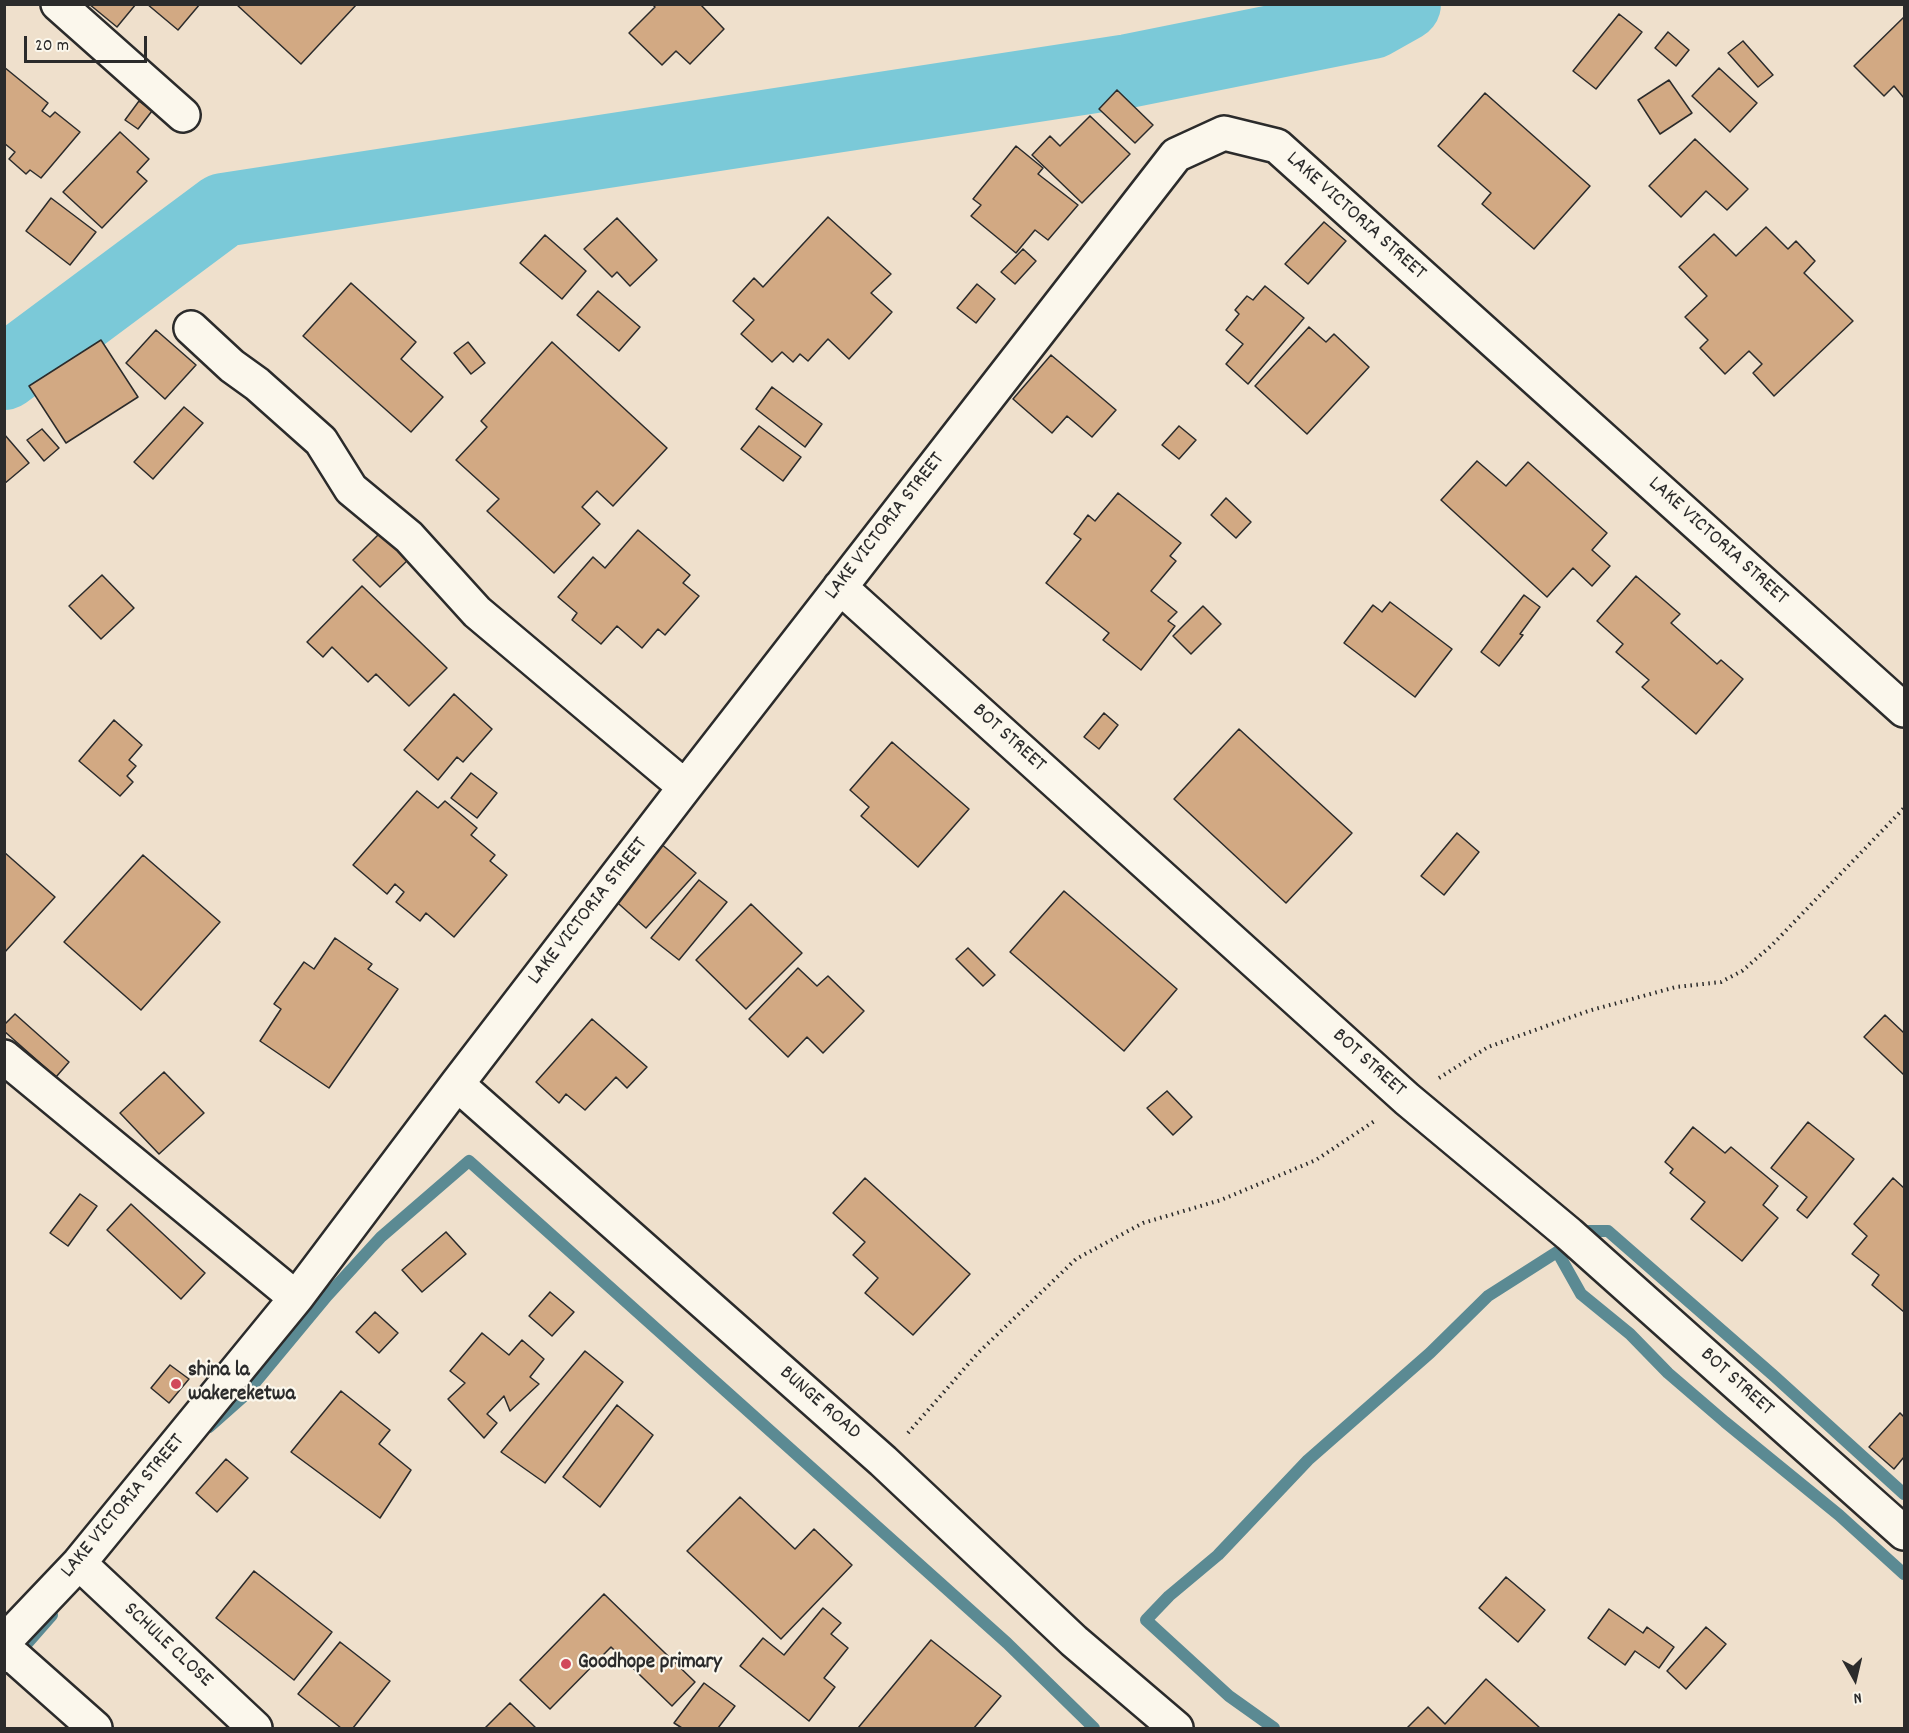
<!DOCTYPE html>
<style>
body{margin:0}
#map{position:relative;width:1909px;height:1733px;overflow:hidden;background:#efe0cc;font-family:Dekko,sans-serif}
canvas{display:block}
.frame{position:absolute;inset:0;border:6px solid #2b2b2b;pointer-events:none}
.north{position:absolute;left:1825px;top:1649px;width:60px;height:60px;-webkit-text-stroke:4px #fbf7ec;paint-order:stroke;rotate:172deg;font-size:16px;font-weight:700;line-height:24px;text-align:center;color:#2b2b2b}
.north::after{content:'';display:block;margin:auto;width:21px;height:27px;background:#2b2b2b;clip-path:polygon(50% 0,100% 100%,50% 72%,0 100%)}
.scale{position:absolute;left:24px;top:36px;width:123px;height:27px;box-sizing:border-box;border:3px solid #2b2b2b;border-top:0;padding-left:8px;font-size:18px;line-height:21px;white-space:nowrap;color:#2b2b2b;-webkit-text-stroke:4px #fbf7ec;paint-order:stroke}
</style>
<div id="map">
<canvas width="1909" height="1733"></canvas>
<div class="frame"></div>
<div class="north">N</div>
<div class="scale">20 m</div>
</div>
<script>
const ctx = document.querySelector('canvas').getContext('2d');
ctx.lineJoin = 'round';
function poly(rows) {
  const path = new Path2D();
  for (const r of rows) {
    path.moveTo(r[0], r[1]);
    for (let i = 2; i < r.length; i += 2) path.lineTo(r[i], r[i + 1]);
  }
  return path;
}
function strokePath(path, color, width, dash) {
  ctx.strokeStyle = color;
  ctx.lineWidth = width;
  ctx.lineCap = dash ? 'butt' : 'round';
  ctx.setLineDash(dash || []);
  ctx.stroke(path);
}
function fill(path, color) {
  ctx.fillStyle = color;
  ctx.fill(path, 'evenodd');
}
function drawText(font, color, halo, rows, align = 'center') {
  ctx.font = font + ' Dekko,sans-serif';
  ctx.lineWidth = 4.5;
  ctx.setLineDash([]);
  ctx.textBaseline = 'middle';
  ctx.strokeStyle = halo;
  ctx.fillStyle = color;
  for (const [text, x, y, turn = 0] of rows) {
    ctx.save();
    ctx.translate(x, y);
    ctx.rotate((+turn || 0) * Math.PI / 180);
    ctx.textAlign = isNaN(turn) ? turn : align;
    if (halo) ctx.strokeText(text, 0, 0);
    ctx.fillText(text, 0, 0);
    ctx.restore();
  }
}
strokePath(poly([
 [1589,1231,1608,1231,1773,1375,1904,1494],
 [1558,1253,1581,1294,1630,1334,1668,1373,1725,1422,1839,1515,1904,1574],
 [209,1427,244,1396,327,1296,381,1237,469,1161,1007,1643,1094,1728],
 [16,1656,52,1615],
 [1274,1728,1229,1696,1146,1620,1169,1596,1218,1555,1308,1460,1430,1353,1488,1296,1568,1245]
]), '#5b8a93', 12);
strokePath(poly([
 [4,373,223,210,1128,71,1372,22,1404,4]
]), '#7bc9d8', 74);
const building = poly([
 [89,4,136,4,117,27,89,4],
 [147,4,200,4,178,30,147,4],
 [236,4,357,4,301,64,236,4],
 [652,4,700,4,724,29,690,64,676,51,662,65,629,33,655,7,652,4],
 [1619,14,1642,32,1596,89,1573,71,1619,14],
 [1904,17,1904,98,1894,86,1884,96,1854,66,1904,17],
 [1668,32,1689,50,1676,66,1655,48,1668,32],
 [1743,41,1773,75,1758,87,1728,53,1743,41],
 [4,67,48,103,42,111,50,117,55,112,80,132,41,178,30,170,26,174,9,159,15,152,4,143,4,67],
 [1719,68,1757,103,1730,132,1692,96,1719,68],
 [1669,80,1692,113,1660,134,1638,100,1669,80],
 [1117,90,1153,125,1135,143,1099,109,1117,90],
 [1485,93,1590,186,1534,249,1482,204,1491,193,1438,146,1485,93],
 [139,101,152,111,138,129,125,120,139,101],
 [1090,116,1130,154,1082,203,1032,155,1050,136,1060,146,1090,116],
 [120,132,149,159,137,172,147,181,102,228,63,192,120,132],
 [1695,139,1748,189,1727,210,1706,191,1681,217,1649,186,1695,139],
 [1016,146,1043,168,1038,174,1078,205,1048,240,1035,230,1016,253,971,216,981,205,973,199,1016,146],
 [51,198,96,232,70,265,26,231,51,198],
 [828,217,891,274,871,293,892,312,849,359,828,339,808,361,800,354,793,362,782,352,772,362,741,334,754,320,733,301,754,278,763,287,828,217],
 [617,218,657,260,630,286,617,272,612,277,584,249,617,218],
 [1324,222,1346,241,1308,284,1285,264,1324,222],
 [1766,227,1788,249,1796,241,1815,261,1804,273,1853,321,1774,396,1753,373,1762,364,1749,351,1725,374,1700,348,1708,340,1685,317,1707,296,1679,267,1714,234,1736,256,1766,227],
 [545,235,586,271,562,299,520,263,545,235],
 [1023,249,1036,261,1015,284,1001,272,1023,249],
 [351,283,416,342,401,359,443,397,411,432,303,336,351,283],
 [977,284,995,299,976,323,957,308,977,284],
 [1265,286,1304,318,1248,384,1226,364,1243,344,1226,330,1239,314,1235,310,1247,296,1253,300,1265,286],
 [598,291,640,327,619,351,577,315,598,291],
 [1309,327,1326,342,1334,334,1369,367,1307,434,1255,386,1309,327],
 [156,330,196,365,165,399,126,363,156,330],
 [101,340,138,397,66,443,29,386,101,340],
 [468,342,485,363,471,374,454,353,468,342],
 [552,342,667,448,613,506,597,491,582,507,600,524,554,573,487,511,499,499,456,460,487,427,481,421,552,342],
 [1051,355,1116,410,1092,437,1067,416,1052,433,1013,399,1051,355],
 [772,387,822,424,805,447,756,409,772,387],
 [184,407,203,423,153,479,134,462,184,407],
 [759,426,801,457,783,481,741,449,759,426],
 [1179,426,1196,440,1179,459,1162,445,1179,426],
 [42,429,59,448,44,461,27,440,42,429],
 [4,434,29,463,4,484,4,434],
 [1477,461,1506,486,1528,462,1607,533,1592,550,1610,566,1592,586,1573,568,1547,597,1441,500,1477,461],
 [1118,493,1181,543,1170,556,1176,561,1151,591,1177,612,1168,621,1175,626,1141,670,1103,640,1109,633,1046,583,1081,539,1074,534,1088,515,1095,521,1118,493],
 [1226,498,1251,522,1236,538,1211,515,1226,498],
 [638,530,690,575,683,583,699,596,665,635,658,629,642,648,617,626,601,644,572,620,577,613,558,597,593,557,605,568,638,530],
 [382,531,409,559,380,587,353,560,382,531],
 [102,575,134,608,101,639,69,606,102,575],
 [1636,576,1680,614,1671,623,1717,664,1721,660,1743,679,1696,734,1642,687,1649,680,1616,652,1623,644,1597,621,1636,576],
 [362,586,447,668,409,706,376,674,368,682,332,647,323,657,307,642,362,586],
 [1524,595,1540,607,1520,634,1523,635,1499,666,1481,652,1524,595],
 [1390,602,1452,649,1415,697,1344,643,1373,605,1382,612,1390,602],
 [1203,606,1221,624,1191,654,1173,636,1203,606],
 [454,694,492,729,463,762,457,757,438,780,404,750,454,694],
 [1104,713,1118,725,1099,749,1084,737,1104,713],
 [114,720,142,745,129,760,136,766,127,776,133,782,120,796,79,761,114,720],
 [1239,729,1352,833,1286,903,1174,799,1239,729],
 [892,742,969,809,918,867,861,816,869,807,850,790,892,742],
 [471,773,497,793,477,818,451,798,471,773],
 [417,791,438,808,445,801,477,828,471,835,495,855,490,861,507,875,454,937,426,913,420,921,396,902,404,892,395,884,387,894,353,865,417,791],
 [1457,833,1479,852,1444,895,1421,876,1457,833],
 [660,843,696,873,646,928,611,897,660,843],
 [4,852,55,897,4,953,4,852],
 [143,855,220,922,141,1010,64,942,143,855],
 [699,880,727,902,679,960,651,938,699,880],
 [1064,891,1177,989,1124,1051,1010,952,1064,891],
 [751,904,802,953,746,1009,696,960,751,904],
 [335,938,372,964,368,969,398,989,329,1088,260,1041,281,1009,274,1004,304,962,314,969,335,938],
 [968,948,995,975,983,986,956,959,968,948],
 [798,968,817,986,828,976,864,1011,823,1053,807,1037,788,1057,749,1019,798,968],
 [15,1014,69,1062,56,1077,4,1031,4,1025,15,1014],
 [1885,1015,1904,1033,1904,1075,1864,1037,1885,1015],
 [592,1019,647,1067,627,1088,616,1077,585,1110,566,1094,559,1103,536,1082,592,1019],
 [164,1072,204,1113,159,1154,120,1113,164,1072],
 [1167,1091,1192,1117,1173,1135,1147,1108,1167,1091],
 [1808,1122,1854,1159,1807,1218,1797,1210,1807,1197,1771,1168,1808,1122],
 [1693,1127,1725,1153,1731,1147,1778,1186,1763,1205,1778,1218,1742,1261,1691,1219,1705,1202,1670,1173,1673,1169,1665,1162,1693,1127],
 [865,1178,970,1274,913,1335,865,1293,878,1278,853,1255,865,1242,833,1213,865,1178],
 [1893,1178,1904,1188,1904,1312,1872,1285,1879,1275,1852,1254,1867,1236,1854,1224,1893,1178],
 [80,1194,97,1206,68,1246,50,1233,80,1194],
 [131,1204,205,1273,181,1299,107,1230,131,1204],
 [446,1232,466,1254,422,1292,402,1270,446,1232],
 [550,1292,574,1312,552,1336,529,1316,550,1292],
 [375,1312,398,1333,379,1353,356,1332,375,1312],
 [482,1333,509,1355,522,1340,544,1359,530,1377,539,1384,510,1411,504,1396,487,1414,497,1423,484,1438,448,1399,465,1383,450,1371,482,1333],
 [585,1351,623,1382,545,1483,501,1452,585,1351],
 [170,1365,189,1379,169,1403,151,1388,170,1365],
 [341,1391,390,1430,379,1444,411,1470,380,1518,291,1452,341,1391],
 [617,1405,653,1435,600,1507,563,1477,617,1405],
 [1900,1413,1904,1417,1904,1457,1894,1469,1869,1447,1900,1413],
 [226,1459,248,1478,217,1512,196,1493,226,1459],
 [740,1497,795,1549,814,1529,852,1565,781,1639,687,1551,740,1497],
 [254,1571,332,1632,294,1680,216,1618,254,1571],
 [1506,1577,1545,1610,1518,1642,1479,1608,1506,1577],
 [604,1594,695,1682,672,1706,611,1647,550,1709,520,1680,604,1594],
 [823,1608,841,1623,831,1634,848,1648,824,1678,835,1687,809,1721,740,1666,763,1638,784,1655,823,1608],
 [1609,1609,1643,1633,1647,1627,1674,1647,1659,1668,1635,1651,1625,1665,1588,1638,1609,1609],
 [1706,1627,1726,1644,1686,1689,1667,1671,1706,1627],
 [931,1640,1001,1696,974,1728,858,1728,931,1640],
 [340,1642,390,1681,353,1728,341,1728,298,1694,340,1642],
 [1486,1679,1540,1728,1407,1728,1428,1707,1445,1724,1486,1679],
 [704,1683,735,1706,718,1728,682,1728,674,1723,704,1683],
 [510,1703,536,1728,485,1728,510,1703]
]);
fill(building, '#d2a983');
strokePath(building, '#2b2b2b', 1.5);
const minor = poly([
 [58,4,183,115],
 [191,328,232,366,257,384,321,441,351,489,409,537,477,612,685,787],
 [840,587,1407,1099,1569,1234,1904,1533],
 [4,1057,296,1298],
 [457,1084,883,1461,1074,1641,1176,1728],
 [79,1563,255,1728],
 [4,1642,79,1563,296,1298,457,1084,685,787,1176,155,1224,133,1277,146,1904,710],
 [4,1653,16,1658,95,1728]
]);
strokePath(minor, '#2b2b2b', 38);
strokePath(poly([
 [1439,1078,1488,1047,1588,1011,1676,987,1721,982,1742,971,1772,945,1904,808],
 [908,1433,978,1353,1076,1259,1143,1223,1221,1200,1316,1160,1376,1120]
]), '#2b2b2b', 4, [1.5, 4.5]);
strokePath(minor, '#fbf7ec', 33);
for (const [x, y, r, color] of [
 [176,1384,6,"#d1495b"],
 [566,1664,6,"#d1495b"]
]) {
  const dot = new Path2D();
  dot.arc(x, y, r, 0, 2 * Math.PI);
  ctx.fillStyle = color;
  ctx.fill(dot);
  strokePath(dot, '#fbf7ec', 2);
}
drawText('21px', '#2b2b2b', '#fbf7ec', [
 ["LAKE VICTORIA STREET",1355,217,42],
 ["LAKE VICTORIA STREET",886,527,-52],
 ["LAKE VICTORIA STREET",1717,542,42],
 ["BOT STREET",1008,739,42],
 ["LAKE VICTORIA STREET",589,912,-52],
 ["BOT STREET",1368,1064,42],
 ["BOT STREET",1736,1383,42],
 ["BUNGE ROAD",819,1404,41],
 ["LAKE VICTORIA STREET",124,1507,-50],
 ["SCHULE CLOSE",167,1646,43]
]);
drawText('bold 21px', '#2b2b2b', '#fbf7ec', [
 ["shina la",188,1372],
 ["wakereketwa",188,1396],
 ["Goodhope primary",578,1664]
], 'left');
</script>
